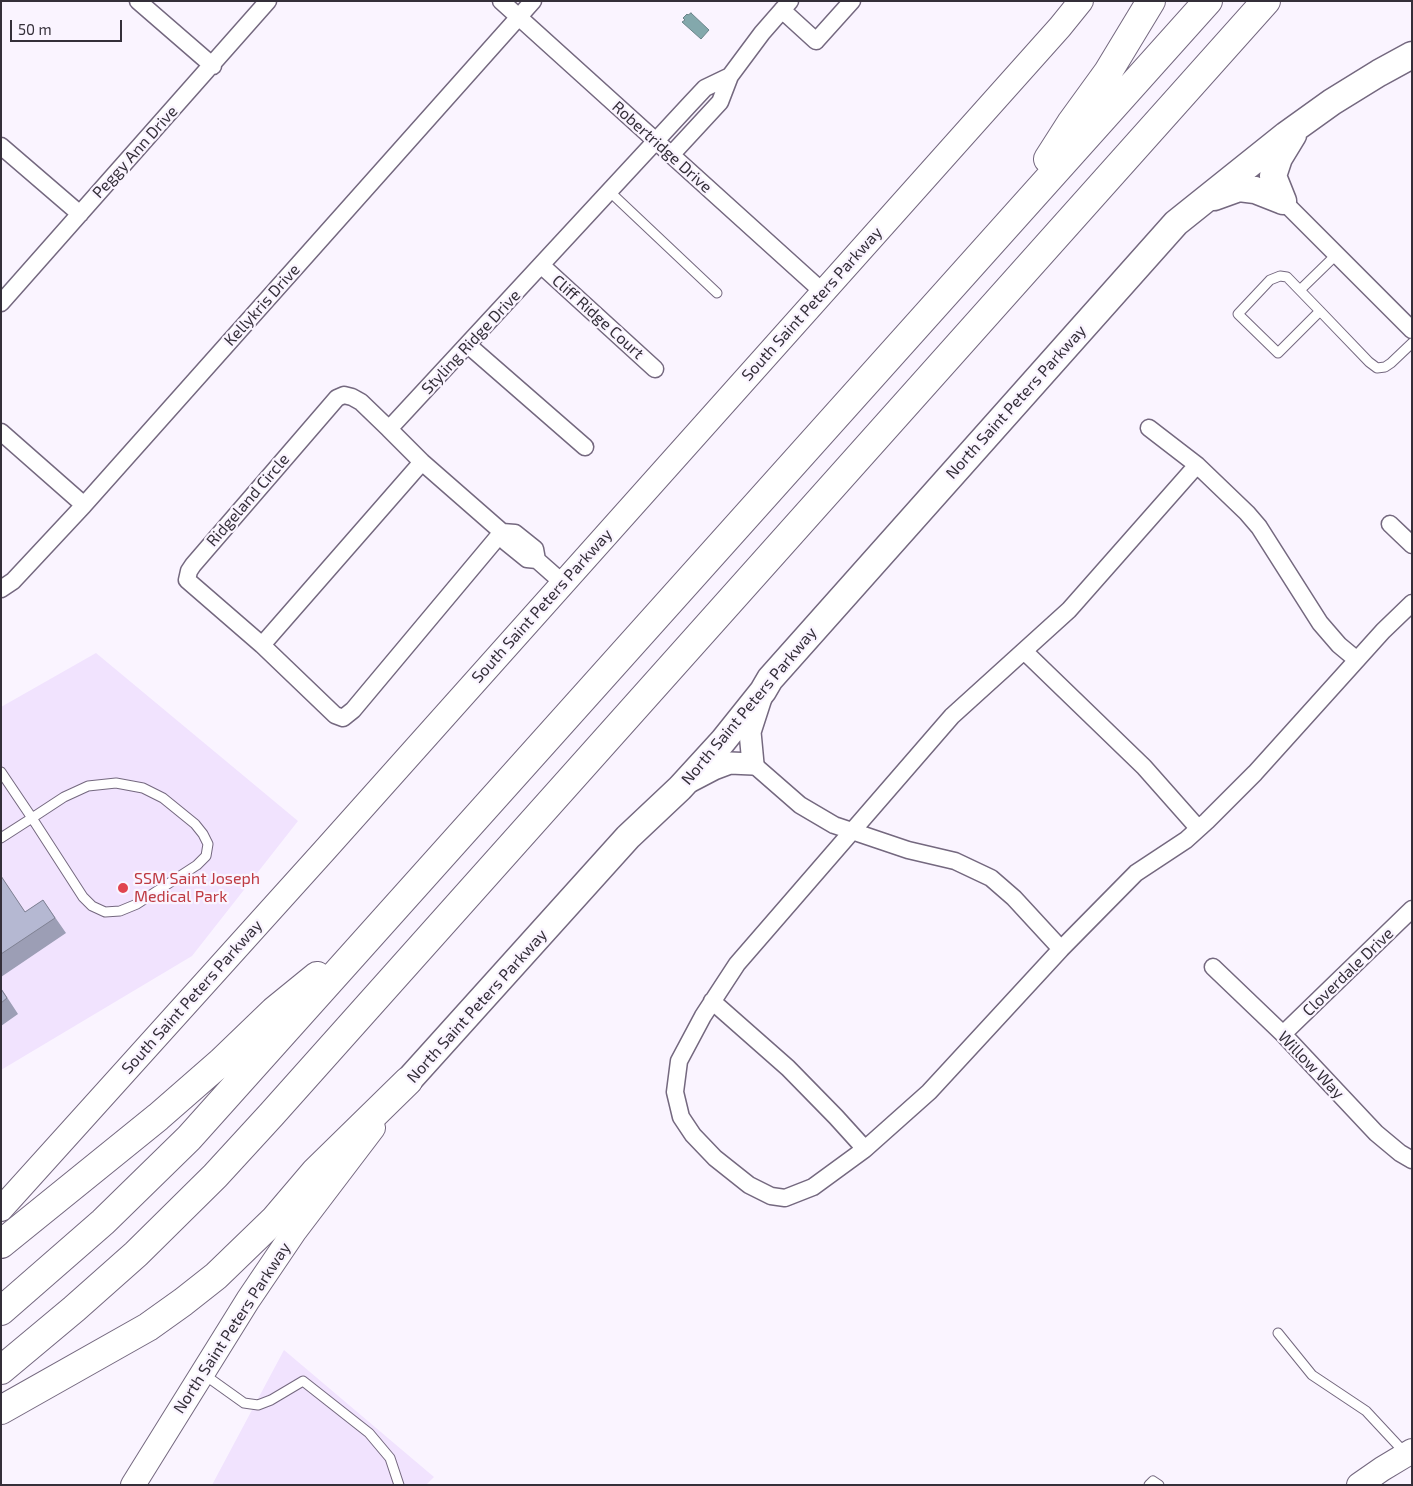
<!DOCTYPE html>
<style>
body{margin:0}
#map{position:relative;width:1413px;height:1486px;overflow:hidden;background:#faf4ff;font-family:"Exo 2",sans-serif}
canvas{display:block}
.frame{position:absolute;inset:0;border:2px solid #342f39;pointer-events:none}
.scale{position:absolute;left:10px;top:20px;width:112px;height:22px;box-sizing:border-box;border:2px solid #342f39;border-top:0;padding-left:6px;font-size:15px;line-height:18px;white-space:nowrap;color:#342f39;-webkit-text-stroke:4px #faf4ff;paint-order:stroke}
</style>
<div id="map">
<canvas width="1413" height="1486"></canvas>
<div class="frame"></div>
<div class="scale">50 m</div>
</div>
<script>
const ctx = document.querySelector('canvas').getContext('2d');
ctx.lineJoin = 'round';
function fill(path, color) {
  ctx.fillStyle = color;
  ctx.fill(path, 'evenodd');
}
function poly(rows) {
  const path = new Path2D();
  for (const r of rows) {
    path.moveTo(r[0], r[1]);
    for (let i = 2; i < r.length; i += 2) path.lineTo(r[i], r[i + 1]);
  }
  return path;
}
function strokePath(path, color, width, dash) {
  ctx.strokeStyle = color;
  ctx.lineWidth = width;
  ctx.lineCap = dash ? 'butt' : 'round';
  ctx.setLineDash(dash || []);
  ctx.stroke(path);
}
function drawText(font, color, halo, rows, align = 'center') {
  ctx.font = font + ' "Exo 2",sans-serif';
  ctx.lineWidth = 4.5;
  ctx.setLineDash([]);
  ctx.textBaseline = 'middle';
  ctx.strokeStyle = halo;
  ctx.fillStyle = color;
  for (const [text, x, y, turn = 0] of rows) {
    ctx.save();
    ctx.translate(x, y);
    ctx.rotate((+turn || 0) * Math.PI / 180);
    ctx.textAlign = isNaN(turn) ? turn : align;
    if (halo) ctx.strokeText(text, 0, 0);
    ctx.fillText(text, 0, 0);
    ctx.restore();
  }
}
fill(poly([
 [96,653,298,821,192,956,1,1070,1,707],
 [284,1350,434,1477,426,1485,212,1485]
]), '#f1e3fe');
const water = poly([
 [691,13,709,30,701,39,682,22,685,20,683,18,687,14,688,15,691,13]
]);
fill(water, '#83a8ac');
strokePath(water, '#6b848a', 1);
const service = poly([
 [609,191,717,293],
 [1300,290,1337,254],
 [1320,311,1278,353,1238,314,1270,280,1280,276,1287,277,1320,311,1369,362,1377,368,1385,367,1391,363,1412,343],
 [1,772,32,818,83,897,92,906,105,912,120,911,137,904,197,865,206,856,208,844,203,834,195,824,163,798,143,788,116,783,88,786,64,797,32,818,1,838],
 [1278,1333,1312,1375,1366,1411,1406,1454],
 [202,1373,244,1403,258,1405,271,1400,303,1381,369,1433,390,1458,399,1485],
 [1149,1485,1153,1481,1159,1485]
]);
const minor = poly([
 [138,1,213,66],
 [501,1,823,292],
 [782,10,816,41,852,1],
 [1,146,80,214],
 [671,155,720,102,730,76,762,33,790,1],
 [1283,201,1412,330],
 [541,265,655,369],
 [1,303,268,1],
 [468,345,585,447],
 [1149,428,1197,465,1247,513,1259,527,1320,623,1339,645,1357,660],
 [389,429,361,402,352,397,344,395,337,398,193,565,189,571,187,580,262,645,335,715,343,718,353,710,502,532,515,533,535,549,537,560],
 [1,432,84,505],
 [1390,524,1412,545],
 [563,583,537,560,527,559,506,542,502,532,422,462,389,429,690,104,705,88,730,76],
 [1,589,13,581,84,505,533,1],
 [262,645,422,462],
 [1024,651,1144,767,1198,828],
 [753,764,800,805,834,825,908,850,955,861,991,878,1014,898,1061,949,1136,873,1186,840,1207,821,1255,773,1383,631,1412,603],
 [1061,949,929,1092,865,1149,813,1187,785,1198,771,1196,749,1185,715,1158,693,1135,681,1117,675,1092,679,1061,703,1016,737,964,952,716,1069,610,1197,465],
 [1213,967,1283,1034,1376,1133,1400,1153,1412,1160],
 [712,1001,788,1068,836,1117,865,1149],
 [1283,1034,1412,909]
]);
const tertiary = poly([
 [691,781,714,769,730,763,753,764,750,732,761,698]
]);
const secondary = poly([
 [1,1209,324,851,1060,27,1081,1],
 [133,1485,248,1300,294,1232,373,1128],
 [1359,1485,1382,1469,1412,1451]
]);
const primary = poly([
 [1214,197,1239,188,1255,190,1283,201],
 [1283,201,1273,176,1279,158,1293,135],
 [408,1081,628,837,680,788,723,741,763,691,770,679,1176,223,1286,135,1332,102,1379,73,1412,55]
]);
const motorway = poly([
 [1048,159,1071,123,1108,72,1151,1],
 [1,1244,158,1117,221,1062,274,1011,317,976],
 [1,1311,103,1222,189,1138,1208,1],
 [1,1370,74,1309,136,1254,215,1176,271,1115,1266,1],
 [1,1410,148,1327,183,1302,216,1276,275,1219,315,1172,408,1081]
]);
strokePath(service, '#74687f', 11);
strokePath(minor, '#74687f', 19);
strokePath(tertiary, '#74687f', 24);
strokePath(secondary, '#74687f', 26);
strokePath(primary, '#74687f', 29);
strokePath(motorway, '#74687f', 30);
strokePath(service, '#fff', 9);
strokePath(minor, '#fff', 16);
strokePath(tertiary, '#fff', 21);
strokePath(secondary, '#fff', 24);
strokePath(primary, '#fff', 26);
strokePath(motorway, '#fff', 28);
fill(poly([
 [1,876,25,912,43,900,66,933,1,977],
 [1,988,18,1014,1,1026]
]), '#9c9eb5');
const building = poly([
 [1,876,25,912,43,900,55,918,1,954,1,876],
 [1,989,7,998,1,1003,1,989]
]);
fill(building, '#b5b8d2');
strokePath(building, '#7f8193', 1);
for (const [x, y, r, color] of [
 [123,888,6,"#e0444e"]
]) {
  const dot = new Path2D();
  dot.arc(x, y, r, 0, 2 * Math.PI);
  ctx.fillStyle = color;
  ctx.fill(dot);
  strokePath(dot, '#faf4ff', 2);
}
drawText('16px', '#342f39', '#faf4ff', [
 ["Robertridge Drive",662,147,42],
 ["Peggy Ann Drive",135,152,-48],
 ["South Saint Peters Parkway",812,304,-48],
 ["Kellykris Drive",262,305,-48],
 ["Cliff Ridge Court",598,317,42],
 ["Styling Ridge Drive",471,342,-47],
 ["North Saint Peters Parkway",1016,402,-48],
 ["Ridgeland Circle",248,500,-49],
 ["South Saint Peters Parkway",542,606,-48],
 ["North Saint Peters Parkway",749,706,-50],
 ["Cloverdale Drive",1348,972,-44],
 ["South Saint Peters Parkway",192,997,-48],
 ["North Saint Peters Parkway",477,1006,-48],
 ["Willow Way",1311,1065,46],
 ["North Saint Peters Parkway",232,1328,-57]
]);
drawText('16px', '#be3a42', '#faf4ff', [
 ["SSM Saint Joseph",134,879],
 ["Medical Park",134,897]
], 'left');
</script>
